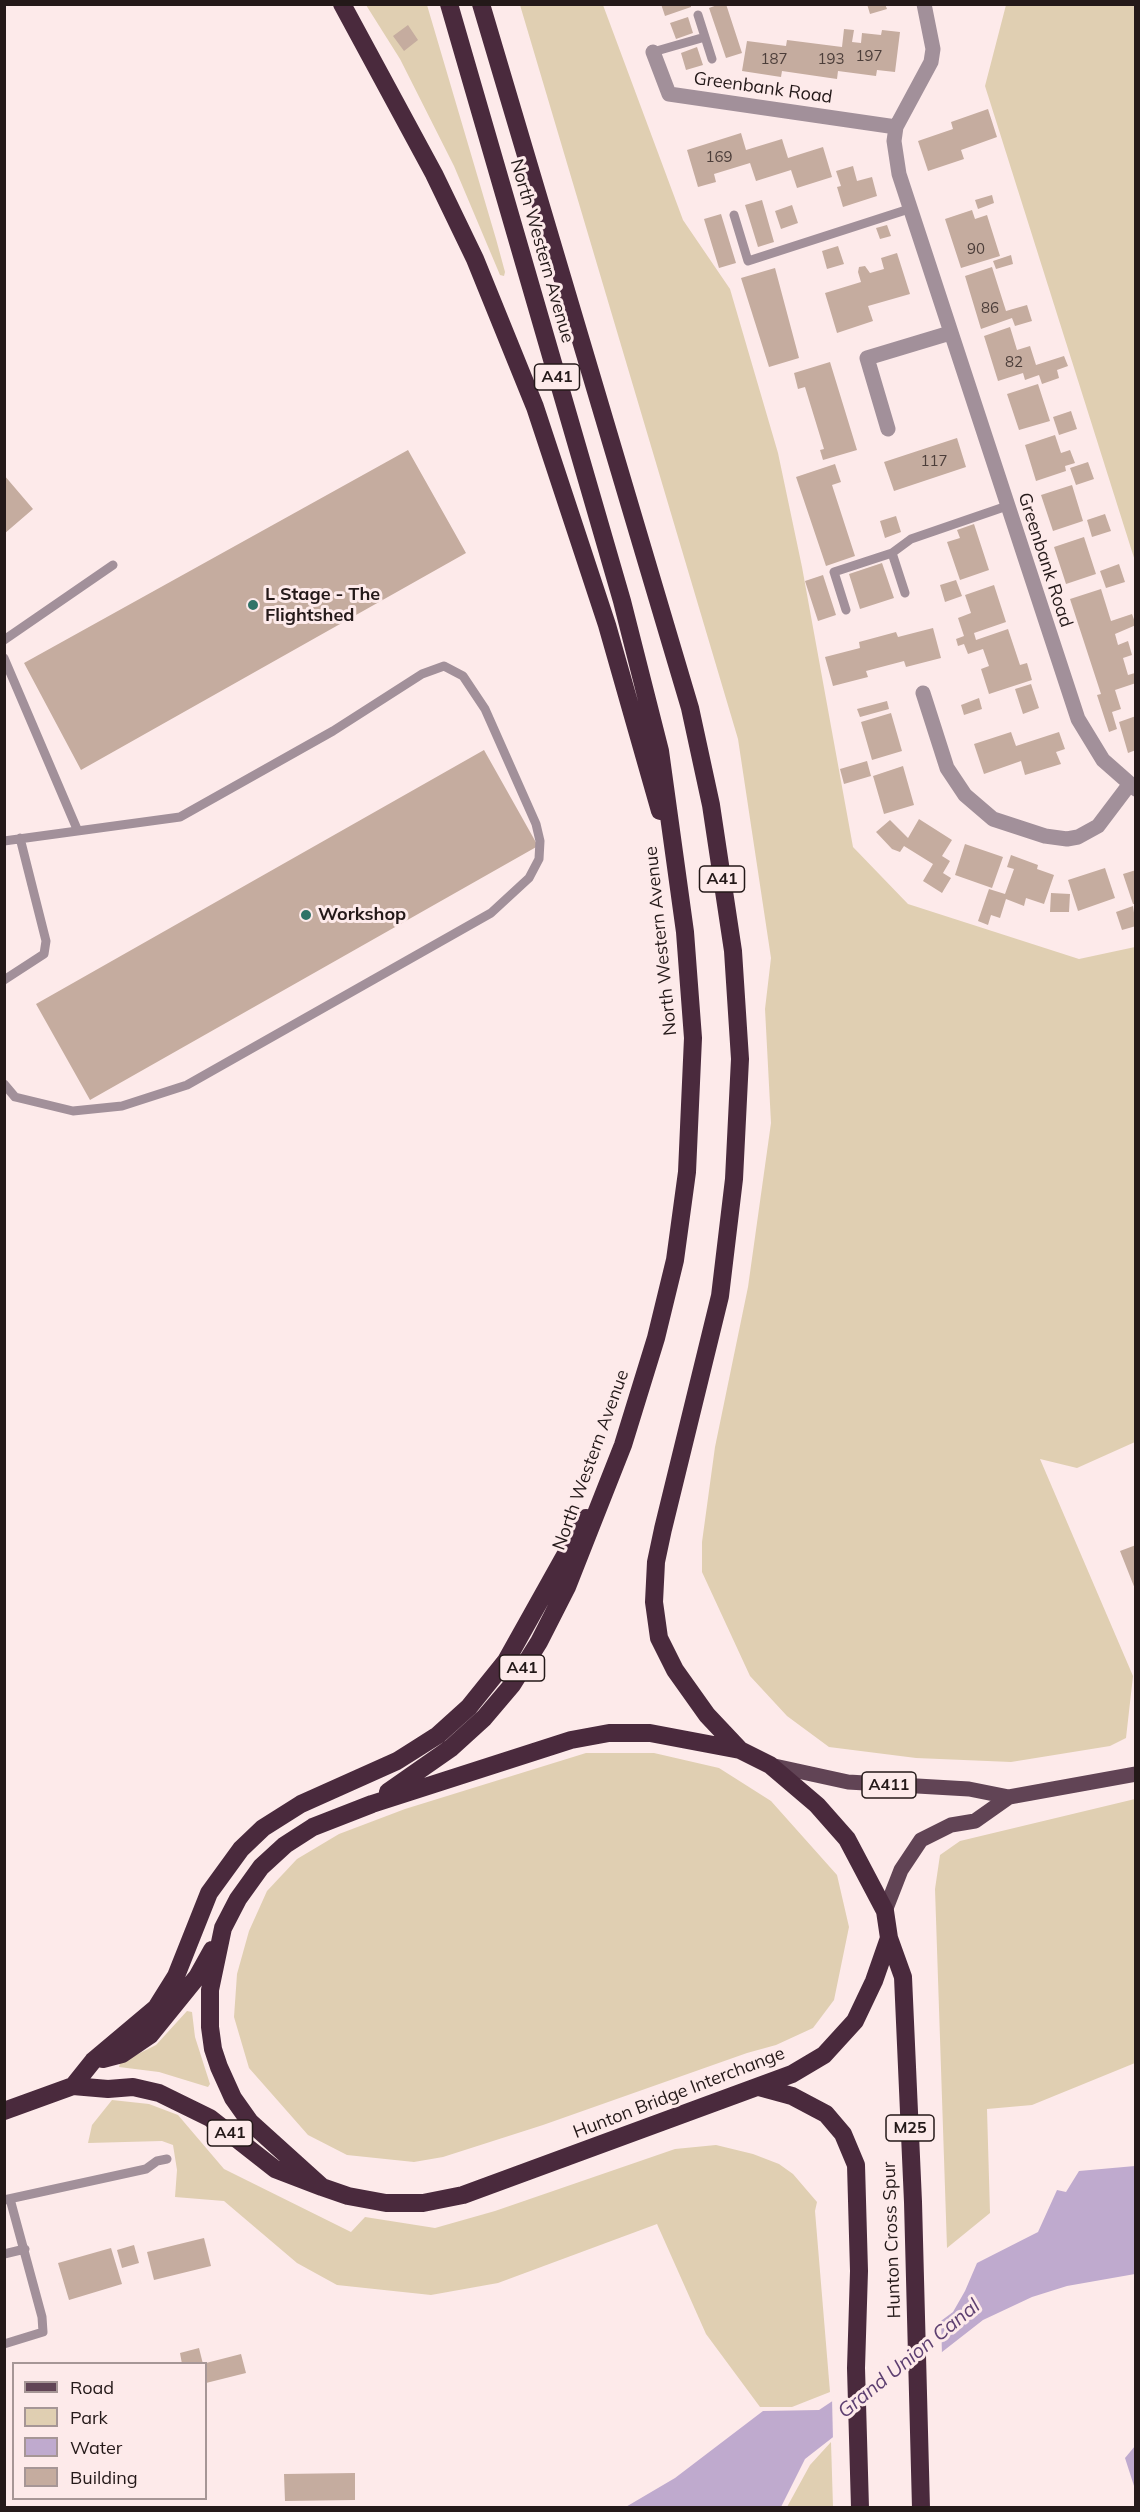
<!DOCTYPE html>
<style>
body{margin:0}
#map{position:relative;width:1140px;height:2512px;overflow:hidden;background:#fdeaea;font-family:Mulish,sans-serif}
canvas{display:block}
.frame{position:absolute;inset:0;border:6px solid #241919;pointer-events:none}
.legend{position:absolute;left:12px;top:2362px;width:195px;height:138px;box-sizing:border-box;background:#fdeaea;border:2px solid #a69696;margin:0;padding:8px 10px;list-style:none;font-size:18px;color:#241919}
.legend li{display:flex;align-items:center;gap:12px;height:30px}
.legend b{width:30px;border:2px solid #a69696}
</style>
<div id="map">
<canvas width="1140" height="2512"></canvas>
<div class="frame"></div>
<ul class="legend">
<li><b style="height:8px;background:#614455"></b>Road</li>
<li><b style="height:16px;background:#e0cfb2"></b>Park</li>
<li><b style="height:16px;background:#bfaace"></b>Water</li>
<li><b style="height:16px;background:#c5ac9f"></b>Building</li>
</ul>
</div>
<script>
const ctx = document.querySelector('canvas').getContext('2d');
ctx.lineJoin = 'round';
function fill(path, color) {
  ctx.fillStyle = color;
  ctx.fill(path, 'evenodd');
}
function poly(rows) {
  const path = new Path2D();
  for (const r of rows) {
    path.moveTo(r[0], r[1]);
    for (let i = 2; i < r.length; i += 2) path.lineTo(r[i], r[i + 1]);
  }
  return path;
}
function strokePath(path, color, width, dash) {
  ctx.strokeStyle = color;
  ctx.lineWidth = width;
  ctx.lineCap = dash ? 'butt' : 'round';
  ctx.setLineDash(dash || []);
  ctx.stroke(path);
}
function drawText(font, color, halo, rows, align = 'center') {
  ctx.font = font + ' Mulish,sans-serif';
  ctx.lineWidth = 6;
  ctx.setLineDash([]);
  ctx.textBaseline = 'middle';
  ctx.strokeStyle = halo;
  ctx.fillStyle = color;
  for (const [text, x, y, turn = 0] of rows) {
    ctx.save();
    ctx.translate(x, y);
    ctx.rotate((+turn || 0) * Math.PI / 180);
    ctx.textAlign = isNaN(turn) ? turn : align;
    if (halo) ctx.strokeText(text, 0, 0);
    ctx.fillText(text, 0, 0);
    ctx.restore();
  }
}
fill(poly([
 [366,5,427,5,496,239,505,272,504,276,500,275,454,166,400,59],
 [520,5,603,5,683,220,730,289,778,453,802,567,853,847,908,904,1079,959,1135,947,1135,1442,1077,1468,1040,1459,1133,1676,1126,1738,1110,1746,1011,1762,916,1758,829,1747,787,1716,750,1676,702,1572,702,1542,715,1447,748,1287,771,1123,765,1009,771,958,738,739],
 [1006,5,1135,5,1135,561,985,86],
 [586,1753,654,1753,719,1768,771,1801,837,1875,849,1927,834,2000,813,2028,776,2045,747,2053,543,2125,443,2157,414,2162,347,2155,308,2135,249,2068,234,2017,237,1974,249,1931,267,1891,297,1859,339,1834,405,1809],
 [1135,1799,1135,2063,1032,2105,987,2109,990,2213,947,2248,935,1889,940,1855,960,1841],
 [187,2011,192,2012,195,2037,210,2084,208,2087,159,2072,119,2067,120,2063,156,2045],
 [112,2100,149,2104,178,2115,224,2169,351,2232,365,2217,435,2228,495,2211,675,2149,716,2145,753,2154,779,2164,793,2174,817,2202,815,2211,830,2392,792,2407,760,2407,706,2334,657,2224,498,2283,431,2295,337,2285,297,2263,224,2201,175,2197,177,2170,173,2145,162,2141,88,2143,92,2125],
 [831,2442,833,2507,787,2507,810,2465]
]), '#e0cfb2');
fill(poly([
 [1135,2166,1135,2274,1067,2286,1032,2297,983,2320,805,2459,781,2507,624,2508,675,2478,763,2411,819,2410,834,2400,953,2312,965,2291,977,2263,1038,2232,1057,2190,1066,2192,1079,2171],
 [1135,2446,1135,2489,1125,2458]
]), '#bfaace');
fill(poly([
 [941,2317,942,2356,833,2440,832,2398]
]), '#fdeaea');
fill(poly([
 [661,4,691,4,691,7,665,16],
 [720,4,726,4,742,53,726,58,709,8],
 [867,4,885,4,887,9,870,14],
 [688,17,693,33,676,39,670,23],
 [408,25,418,40,404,51,393,36],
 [844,29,854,30,852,42,861,43,862,33,881,35,882,30,900,32,895,72,877,70,876,76,838,71,837,79,782,71,781,77,742,71,747,41,786,46,787,40,842,47],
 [697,47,703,65,686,70,681,53],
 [988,109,997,137,961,150,964,159,928,171,918,141,953,129,951,122],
 [741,133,746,150,782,139,788,158,823,147,832,177,797,188,791,170,756,181,750,163,714,174,716,182,698,187,687,150],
 [853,166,857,181,872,177,877,196,843,207,837,187,841,186,836,171],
 [992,195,994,203,978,209,975,200],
 [762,200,774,242,758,247,745,205],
 [792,205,798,223,781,229,775,211],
 [972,210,975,219,987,215,1000,256,961,268,945,219],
 [721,214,736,263,719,268,704,219],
 [887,225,891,236,880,239,876,228],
 [838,246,844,264,827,269,822,251],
 [897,253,910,294,868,306,873,321,837,333,825,293,861,282,858,272,859,267,865,266,870,273,884,269,881,258],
 [1011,255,1013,264,996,269,993,261],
 [992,267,1006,311,1027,305,1032,321,1015,326,1012,318,981,329,965,276],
 [775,268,799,358,769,367,741,278],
 [1010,327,1017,350,1030,346,1036,365,1064,356,1068,366,1057,370,1059,378,1042,384,1039,375,1025,380,1023,373,998,381,984,336],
 [830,362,857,450,823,460,820,450,824,449,805,387,798,389,794,373],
 [1038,384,1050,421,1019,430,1007,394],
 [1071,411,1077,429,1059,435,1053,417],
 [1055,435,1061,453,1070,450,1075,463,1065,466,1066,471,1036,481,1025,445],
 [957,438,966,467,894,491,884,462],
 [408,450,466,553,81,770,24,663],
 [1088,462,1094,479,1076,485,1070,468],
 [835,464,841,482,832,485,855,556,826,566,796,477],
 [4,475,33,509,4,534],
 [1072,485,1083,521,1053,531,1041,495],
 [1105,514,1111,531,1092,537,1087,520],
 [896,516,901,532,885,538,880,521],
 [974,524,989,570,960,580,947,542,960,538,957,530],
 [1084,537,1096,574,1066,584,1054,547],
 [882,563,894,598,860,609,849,574],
 [1119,564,1125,582,1106,588,1100,571],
 [823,575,836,615,818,621,805,581],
 [956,580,962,596,945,602,940,585],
 [994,585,1006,622,974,633,976,640,1008,629,1020,665,1027,663,1032,680,989,694,981,669,989,666,983,649,968,654,964,644,958,646,956,639,964,636,958,618,971,613,965,595],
 [1101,589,1111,621,1132,614,1136,625,1115,634,1118,645,1128,641,1132,655,1123,658,1128,675,1135,673,1136,683,1115,690,1121,709,1112,712,1117,729,1109,732,1097,695,1101,694,1070,599],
 [933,628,941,658,906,667,904,661,866,671,868,677,833,686,825,657,860,648,859,642,896,632,898,637],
 [1031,684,1039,708,1023,714,1015,689],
 [979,698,982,709,964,715,961,705],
 [887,701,889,709,860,717,857,709],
 [891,713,902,751,872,760,861,722],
 [1136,716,1136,750,1128,753,1119,722],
 [1011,732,1016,746,1059,732,1065,749,1056,752,1061,764,1025,775,1021,761,984,774,974,744],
 [484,750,538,846,90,1100,36,1004],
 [867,761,871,776,844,784,840,769],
 [903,766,914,805,884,814,873,776],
 [919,819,952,840,942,856,950,861,943,873,951,878,942,893,923,881,933,864,904,846,900,852,892,849,876,832,890,820,908,838],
 [965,844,1003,857,992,888,955,875],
 [1011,855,1038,865,1037,869,1054,875,1044,904,1026,898,1024,906,1006,899,1000,918,991,915,988,925,978,921,989,889,1005,894,1014,869,1007,867],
 [1105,868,1115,898,1078,911,1068,880],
 [1136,870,1136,904,1133,904,1123,874],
 [1051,893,1070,894,1069,912,1050,912],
 [1133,906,1136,926,1122,930,1116,912],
 [1136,1545,1136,1589,1135,1589,1120,1551],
 [204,2238,211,2266,154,2280,147,2252],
 [134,2245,139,2263,122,2268,117,2250],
 [111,2248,122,2284,69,2300,58,2263],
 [199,2348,203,2364,182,2364,180,2353],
 [241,2354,246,2373,206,2383,206,2363],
 [355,2473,355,2500,285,2501,284,2474]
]), '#c5ac9f');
strokePath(poly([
 [698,15,712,59],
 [653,52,705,37],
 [734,215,748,261,909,209],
 [892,553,905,593],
 [846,610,834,572,892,553,911,539,1007,506],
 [4,640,113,565],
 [4,658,77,829],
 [4,841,180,817,333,731,422,674,444,666,463,676,485,709,536,824,540,841,539,859,529,878,491,913,187,1085,122,1106,73,1111,15,1097,4,1084],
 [4,980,44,954,46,941,20,838],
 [4,2200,146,2169,157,2161,167,2159],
 [4,2254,25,2249],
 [4,2344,43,2332,42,2317,10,2199]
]), '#a2909a', 9);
strokePath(poly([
 [924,4,933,49,931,62,896,127,894,141,899,174,1078,719,1103,760,1136,789],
 [653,52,669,94,896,127],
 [888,429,867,358,950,333],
 [923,693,947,768,965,795,993,819,1045,836,1067,839,1078,837,1098,826,1129,785]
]), '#a2909a', 15);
strokePath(poly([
 [770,1765,848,1782,969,1789,1009,1797,1136,1774],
 [885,1911,901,1870,921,1840,951,1825,975,1821,1009,1797]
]), '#614455', 15);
strokePath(poly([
 [342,4,434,174,475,259,535,407,607,625,660,811],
 [481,4,690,708,711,805,733,951,740,1059,734,1179,720,1296,663,1529,656,1562,654,1602,659,1638,675,1670,707,1715,740,1750],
 [388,1792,451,1748,484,1718,512,1685,539,1642,567,1587,623,1445,656,1338,675,1260,687,1172,693,1038,685,932,660,751,622,601,449,4],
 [889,1938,903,1977,913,2202,921,2508],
 [103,2059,122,2054,150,2035,197,1977,212,1950],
 [73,2086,93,2061,156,2008,176,1976,209,1893,241,1849,263,1828,301,1804,397,1761,416,1749,438,1735,469,1707,506,1661,586,1518],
 [759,2087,792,2096,826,2114,843,2134,856,2165,859,2271,856,2368,860,2508],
 [4,2111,73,2086,108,2089,133,2087,159,2093,210,2118,275,2169,322,2187,348,2196,386,2203,423,2203,463,2195,792,2074,824,2055,855,2021,874,1981,889,1938,885,1911,847,1839,817,1805,770,1765,740,1750,650,1733,609,1733,571,1740,372,1804,313,1827,285,1845,261,1867,238,1899,223,1928,210,1990,210,2027,213,2049,219,2067,233,2098,250,2122,322,2187]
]), '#4a2a3d', 18);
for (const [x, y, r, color] of [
 [253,605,6,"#2f7367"],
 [306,915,6,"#2f7367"]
]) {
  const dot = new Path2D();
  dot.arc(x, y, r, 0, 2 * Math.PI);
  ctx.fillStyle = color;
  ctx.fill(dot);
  strokePath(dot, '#fdeaea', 2);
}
drawText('15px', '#4c3e3a', null, [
 ["197",869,56],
 ["187",774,59],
 ["193",831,59],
 ["169",719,157],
 ["90",976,249],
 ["86",990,308],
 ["82",1014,362],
 ["117",934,461]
]);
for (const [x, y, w] of [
 [557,377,45],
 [722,879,45],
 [522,1668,45],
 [889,1785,54],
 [910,2128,48],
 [230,2133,45]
]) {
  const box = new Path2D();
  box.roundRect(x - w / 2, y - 13, w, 26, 4.5);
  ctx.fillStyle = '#fdeaea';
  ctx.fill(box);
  strokePath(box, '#241919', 1.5);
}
drawText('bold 16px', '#241919', null, [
 ["A41",557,377],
 ["A41",722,879],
 ["A41",522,1668],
 ["A411",889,1785],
 ["M25",910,2128],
 ["A41",230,2133]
]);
drawText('18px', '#241919', '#fdeaea', [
 ["Greenbank Road",763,88,8],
 ["North Western Avenue",542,251,74],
 ["Greenbank Road",1045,560,72],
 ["North Western Avenue",661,941,-96],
 ["North Western Avenue",591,1460,-70],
 ["Hunton Bridge Interchange",679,2093,-21],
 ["Hunton Cross Spur",892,2240,-92]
]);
drawText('bold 18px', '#241919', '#fdeaea', [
 ["L Stage - The",265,595],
 ["Flightshed",265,616],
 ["Workshop",318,915]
], 'left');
drawText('italic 20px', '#5e4071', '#fdeaea', [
 ["Grand Union Canal",909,2359,-39]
]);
</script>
